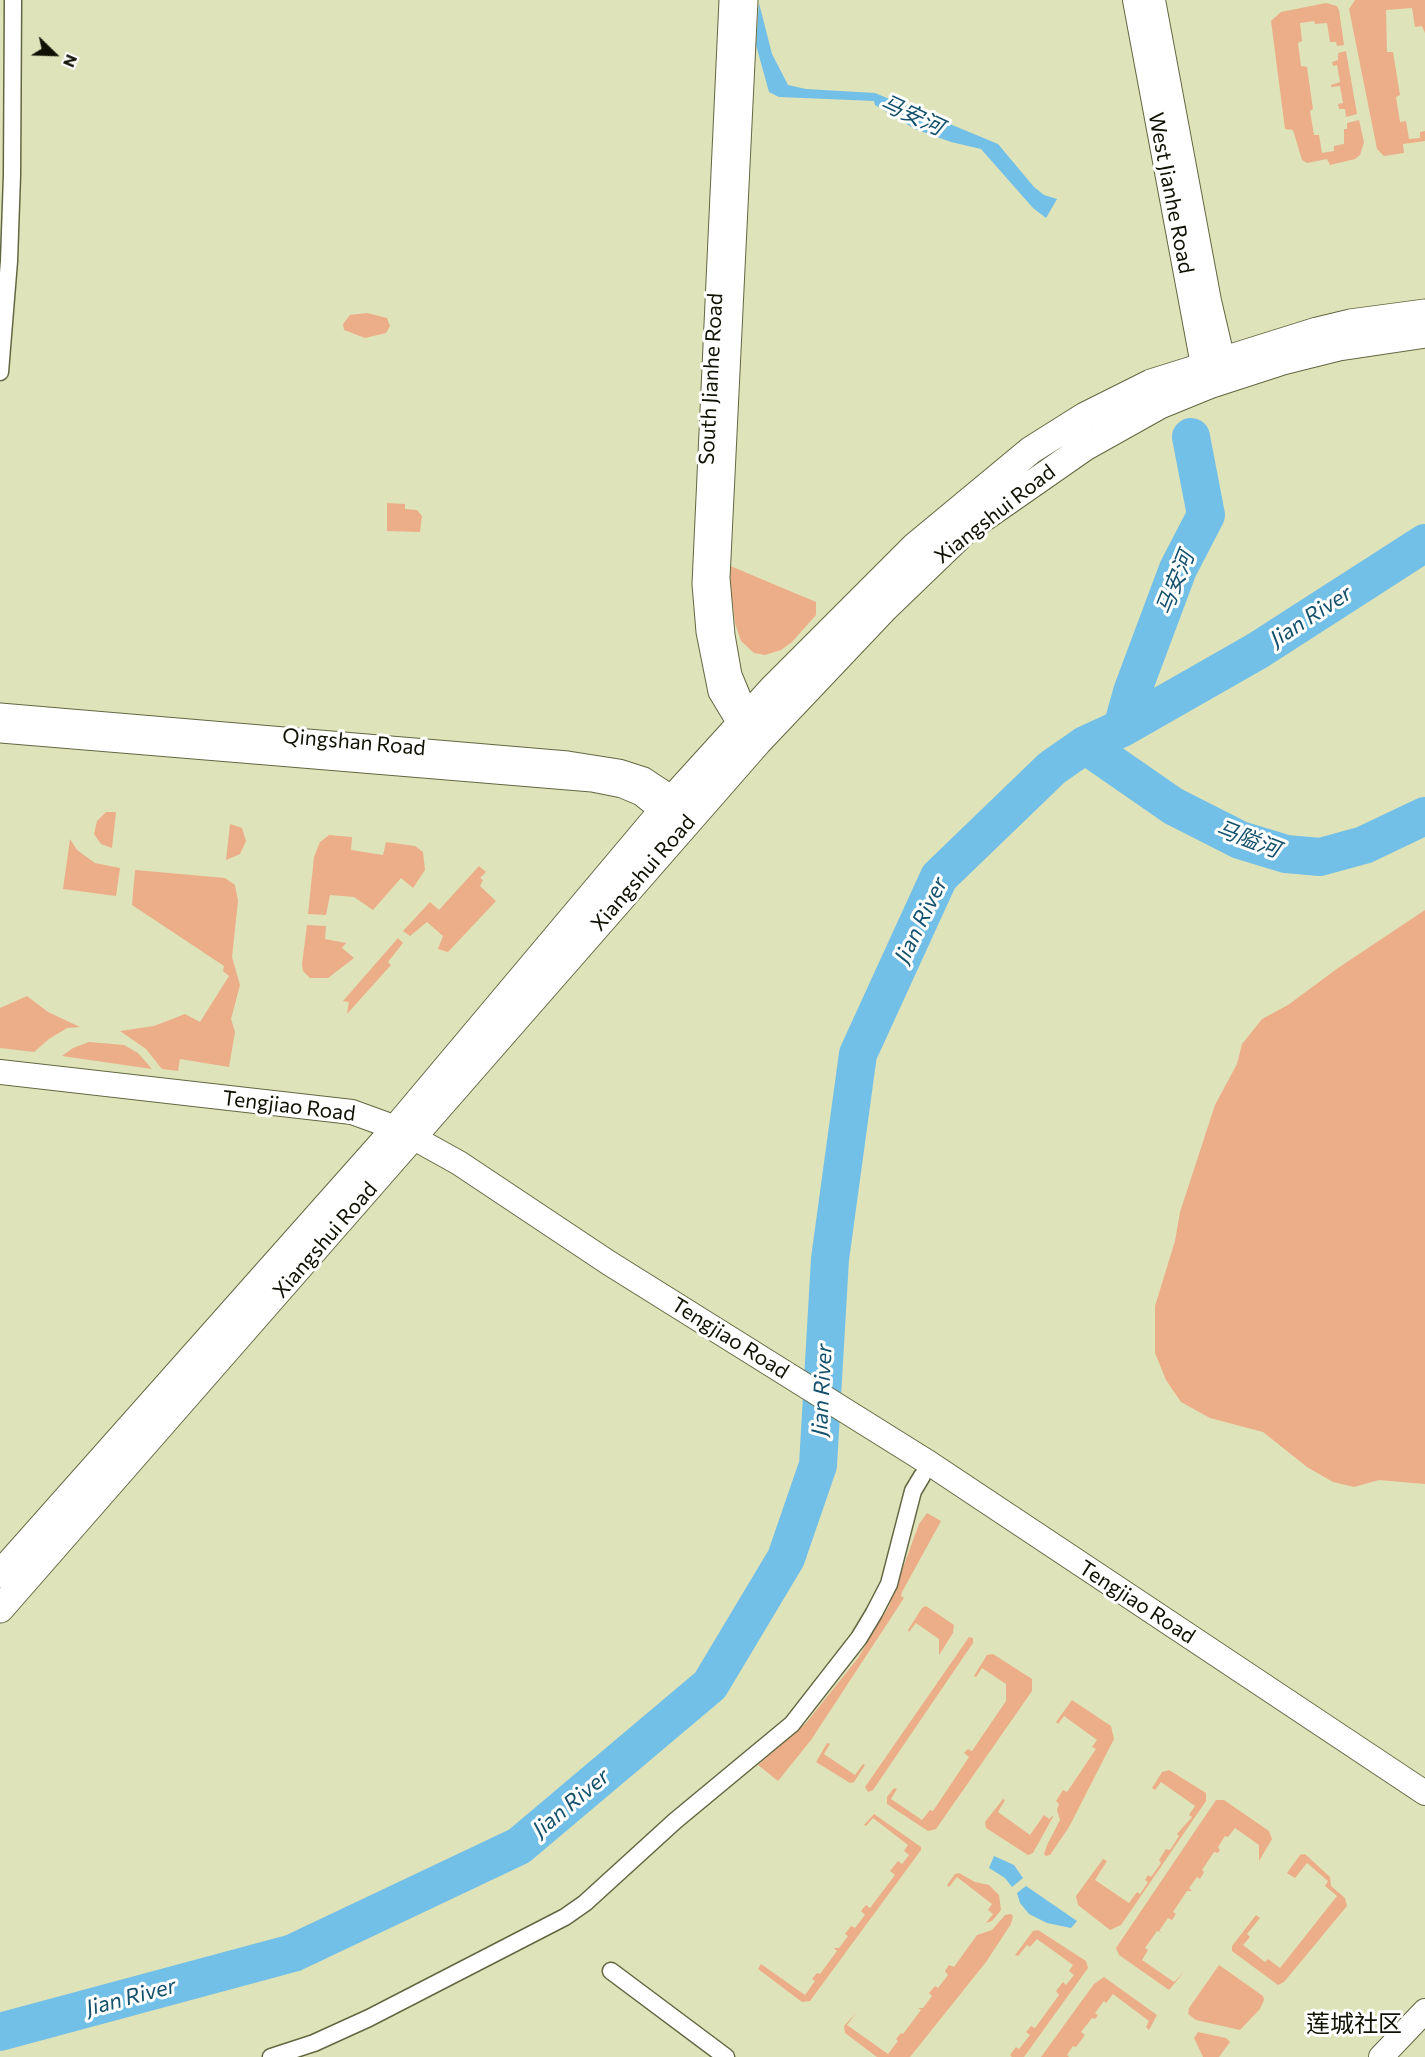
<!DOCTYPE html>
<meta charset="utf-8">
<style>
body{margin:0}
#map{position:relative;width:1425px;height:2057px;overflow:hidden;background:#dfe3b9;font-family:Commissioner,sans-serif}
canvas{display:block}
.north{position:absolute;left:24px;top:24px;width:60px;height:60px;-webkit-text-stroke:4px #fff;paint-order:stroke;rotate:113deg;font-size:16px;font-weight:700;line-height:24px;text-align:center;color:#101103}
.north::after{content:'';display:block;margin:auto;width:21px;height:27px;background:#101103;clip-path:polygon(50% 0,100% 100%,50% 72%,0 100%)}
</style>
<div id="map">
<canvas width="1425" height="2057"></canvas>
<div class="north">N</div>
</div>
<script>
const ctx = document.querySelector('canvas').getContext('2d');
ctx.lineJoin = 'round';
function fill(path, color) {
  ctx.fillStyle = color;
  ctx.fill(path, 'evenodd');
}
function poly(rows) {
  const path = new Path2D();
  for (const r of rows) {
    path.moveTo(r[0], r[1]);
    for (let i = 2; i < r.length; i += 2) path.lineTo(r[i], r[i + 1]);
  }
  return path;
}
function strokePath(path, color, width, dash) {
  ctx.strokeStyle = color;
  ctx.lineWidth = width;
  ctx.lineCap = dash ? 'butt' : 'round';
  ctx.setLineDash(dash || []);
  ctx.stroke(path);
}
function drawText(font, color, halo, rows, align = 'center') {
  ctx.font = font + ' Commissioner,"Noto Sans SC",sans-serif';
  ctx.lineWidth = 6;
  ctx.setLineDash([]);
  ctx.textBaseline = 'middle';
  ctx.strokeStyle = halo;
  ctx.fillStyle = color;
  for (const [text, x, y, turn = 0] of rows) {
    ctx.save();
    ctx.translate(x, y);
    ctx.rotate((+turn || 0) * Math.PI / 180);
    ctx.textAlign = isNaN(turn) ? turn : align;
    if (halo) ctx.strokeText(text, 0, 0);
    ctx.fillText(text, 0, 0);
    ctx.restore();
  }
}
fill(poly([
 [1355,0,1425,0,1425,33,1422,26,1415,27,1412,8,1386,10,1387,52,1393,52,1400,95,1396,97,1400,122,1406,121,1409,139,1420,138,1420,132,1425,131,1425,141,1403,144,1404,153,1384,156,1377,149,1349,9],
 [1326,3,1337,6,1339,10,1344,45,1337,46,1336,42,1330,42,1327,23,1315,24,1314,21,1300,23,1302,41,1298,43,1301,66,1307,67,1313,109,1310,111,1314,135,1319,135,1322,153,1334,151,1334,146,1344,144,1344,129,1347,129,1347,123,1359,120,1364,142,1360,155,1355,159,1330,165,1327,159,1307,163,1302,160,1293,130,1285,129,1271,21,1281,12],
 [1346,51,1357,114,1346,117,1345,109,1339,109,1338,104,1343,103,1340,86,1331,87,1331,85,1340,82,1337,65,1333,66,1332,62,1338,60,1338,53],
 [367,313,387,318,390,326,386,333,365,338,344,330,343,324,350,315],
 [387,503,405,504,405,509,417,510,422,516,420,532,387,531],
 [728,565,816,602,816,615,792,642,781,650,765,655,754,653,741,641,735,623],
 [106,812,116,812,112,848,101,844,94,834,97,821],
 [230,824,242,828,246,841,240,854,226,860],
 [329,835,352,837,351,850,383,855,386,842,415,846,423,852,425,870,413,888,401,878,373,910,354,897,330,895,326,915,308,914,314,857,320,842],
 [70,839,77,850,95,863,120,868,116,896,63,889],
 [479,866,486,872,480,878,483,880,480,886,496,901,448,952,438,949,443,936,427,922,410,936,403,931,430,902,439,910],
 [135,870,225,878,235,885,238,901,232,957,240,985,231,1019,235,1032,229,1067,180,1059,178,1071,162,1069,146,1049,120,1031,154,1026,185,1014,200,1022,229,976,223,971,224,966,132,905],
 [1425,910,1425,1484,1379,1480,1354,1487,1333,1482,1307,1467,1263,1432,1210,1418,1181,1402,1166,1380,1155,1353,1155,1306,1175,1241,1180,1212,1215,1105,1237,1064,1242,1044,1262,1019,1288,1005,1338,968],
 [307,925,326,926,325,939,346,943,342,948,354,958,328,978,310,978,303,971,302,964],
 [398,938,403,943,388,962,391,965,347,1014,349,1002,343,1001],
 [27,996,48,1012,80,1027,67,1028,49,1039,34,1052,0,1048,0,1008],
 [89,1042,124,1045,138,1053,152,1069,62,1056,73,1048],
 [927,1513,941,1521,902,1592,901,1596,904,1598,811,1740,778,1781,758,1765,806,1723,858,1658,889,1606,919,1524],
 [926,1606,954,1625,953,1633,939,1655,939,1639,916,1623,909,1632,908,1630,922,1608],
 [969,1637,973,1638,973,1643,873,1790,868,1792,865,1787],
 [993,1654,1032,1679,1032,1691,936,1829,928,1831,887,1804,887,1797,894,1788,897,1789,891,1799,922,1820,930,1810,933,1811,969,1757,964,1753,968,1749,972,1751,1006,1701,1006,1684,982,1668,976,1677,974,1676,987,1655],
 [1072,1700,1111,1726,1114,1739,1069,1827,1050,1855,1046,1856,1044,1854,1047,1845,1060,1820,1057,1810,1059,1804,1056,1801,1063,1790,1067,1792,1096,1749,1092,1747,1097,1740,1064,1716,1058,1724,1056,1722],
 [827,1743,830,1744,824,1754,855,1775,863,1764,865,1765,854,1782,850,1783,816,1762],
 [1169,1770,1206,1793,1206,1801,1121,1925,1110,1930,1078,1905,1076,1896,1103,1859,1107,1861,1095,1880,1129,1903,1137,1892,1140,1894,1148,1882,1145,1880,1148,1875,1151,1877,1161,1863,1159,1860,1166,1849,1170,1850,1179,1836,1177,1834,1192,1817,1189,1815,1195,1806,1161,1782,1155,1790,1152,1788,1162,1772],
 [1003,1799,1005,1800,998,1812,1030,1835,1044,1815,1049,1819,1054,1815,1033,1853,1028,1855,986,1828,985,1822],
 [1216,1800,1224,1800,1269,1831,1272,1839,1259,1861,1259,1845,1235,1828,1228,1837,1225,1836,1218,1847,1220,1850,1218,1853,1214,1852,1202,1870,1204,1872,1200,1879,1197,1877,1189,1888,1192,1891,1187,1891,1173,1912,1176,1914,1172,1920,1168,1918,1159,1931,1162,1933,1157,1931,1145,1948,1148,1950,1142,1960,1174,1982,1184,1972,1169,1990,1119,1955,1116,1948],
 [874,1814,921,1847,921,1850,810,2001,802,2002,758,1969,761,1964,805,1995,815,1981,812,1979,817,1973,820,1974,837,1951,834,1948,839,1948,848,1936,845,1934,851,1926,855,1928,865,1915,861,1911,866,1905,870,1908,895,1875,890,1871,898,1861,902,1864,909,1855,904,1851,908,1845,873,1818,866,1826,864,1825],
 [1305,1854,1330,1877,1331,1886,1345,1898,1347,1906,1284,1982,1278,1985,1232,1951,1232,1946,1256,1915,1260,1918,1247,1934,1250,1937,1243,1945,1265,1962,1268,1959,1280,1968,1337,1896,1325,1886,1328,1881,1307,1863,1295,1878,1287,1873,1300,1855],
 [959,1873,975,1882,989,1885,999,1895,1001,1910,992,1921,986,1923,993,1914,988,1910,992,1904,957,1877,949,1887,947,1885,955,1874],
 [1011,1914,1013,1916,1011,1924,986,1962,910,2057,877,2057,845,2033,844,2026,856,2013,847,2025,888,2054,898,2041,896,2039,901,2033,903,2034,921,2010,918,2008,923,2008,932,1996,929,1993,935,1986,938,1988,948,1975,945,1971,949,1965,954,1967,977,1935,992,1930,1005,1915],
 [1038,1930,1086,1961,1088,1968,1024,2057,1012,2057,1010,2055,1016,2047,1019,2049,1030,2035,1026,2032,1031,2026,1035,2028,1059,1995,1056,1991,1063,1982,1066,1985,1074,1975,1069,1971,1073,1965,1037,1939,1030,1947,1027,1945,1018,1956,1015,1955,1033,1931],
 [1219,1965,1263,1996,1264,2000,1260,2009,1240,2030,1196,2020,1188,2014,1189,2008],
 [1104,1977,1157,2015,1149,2030,1146,2027,1149,2021,1113,1994,1106,2003,1104,2001,1095,2013,1098,2015,1095,2019,1092,2018,1081,2032,1085,2035,1076,2047,1073,2046,1067,2055,1069,2057,1041,2057,1094,1984],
 [1198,2032,1226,2038,1230,2042,1219,2057,1203,2057,1194,2038]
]), '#ebae89');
fill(poly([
 [759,3,772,54,788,85,806,89,875,93,998,144,1034,187,1044,195,1057,199,1046,218,1033,208,981,149,951,142,915,129,875,105,874,101,779,97,769,92,756,45],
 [994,1856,1014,1865,1023,1878,1012,1887,1005,1878,989,1868],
 [1026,1886,1061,1910,1077,1921,1071,1928,1047,1923,1029,1914,1020,1903,1017,1893]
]), '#72bfe7');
strokePath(poly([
 [1122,728,1132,692,1178,569,1206,515,1191,437],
 [1085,745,1173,806,1240,840,1286,854,1320,857,1364,845,1425,816],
 [0,2032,293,1953,519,1846,710,1685,786,1558,818,1465,830,1259,858,1054,939,877,1052,768,1085,745,1122,728,1257,651,1425,543]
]), '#72bfe7', 38);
const minor = poly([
 [0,372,9,261,12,175,13,0],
 [611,1971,726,2057],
 [271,2057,314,2043,369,2018,565,1917,585,1903,675,1821,792,1724,859,1638,874,1613,889,1584,913,1491,922,1476]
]);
const tertiary = poly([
 [730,0,703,584,707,632,719,692,739,725,749,734],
 [747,0,719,578,724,635,731,675,741,699,759,722],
 [0,714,568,762,619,770,644,778,685,805],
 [0,732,592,781,622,787,641,795,673,821]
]);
const secondary = poly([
 [1135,0,1203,365,1209,383],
 [1153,0,1209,301,1227,378],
 [0,1072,352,1112,396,1128,459,1163,609,1263,929,1463,1425,1793],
 [1381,2057,1425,2011]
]);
const primary = poly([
 [0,1574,396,1128,674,797,772,689,914,547,1031,450,1085,416,1151,383,1317,331,1350,323,1425,313],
 [0,1609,758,742,885,608,966,530,1085,447,1160,405,1209,385,1283,361,1339,347,1425,334]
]);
strokePath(minor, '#636741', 19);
strokePath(tertiary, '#636741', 23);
strokePath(secondary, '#636741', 26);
strokePath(primary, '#636741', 29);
strokePath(minor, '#fff', 16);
strokePath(tertiary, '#fff', 21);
strokePath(secondary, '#fff', 24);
strokePath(primary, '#fff', 27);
drawText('21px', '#101103', '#fff', [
 ["West Jianhe Road",1171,193,79],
 ["South Jianhe Road",711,379,-87],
 ["Xiangshui Road",995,514,-38],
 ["Qingshan Road",354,742,5],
 ["Xiangshui Road",643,873,-49],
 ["Tengjiao Road",289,1106,7],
 ["Xiangshui Road",325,1240,-49],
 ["Tengjiao Road",730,1338,32],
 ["Tengjiao Road",1137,1602,33]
]);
drawText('italic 22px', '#13516c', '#fff', [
 ["马安河",912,115,25],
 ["马安河",1175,583,-68],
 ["Jian River",1311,616,-33],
 ["马隘河",1248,839,21],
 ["Jian River",921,920,-64],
 ["Jian River",822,1390,-87],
 ["Jian River",571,1803,-40],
 ["Jian River",131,1997,-15]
]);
drawText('24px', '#101103', '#fff', [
 ["莲城社区",1354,2024]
]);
</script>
